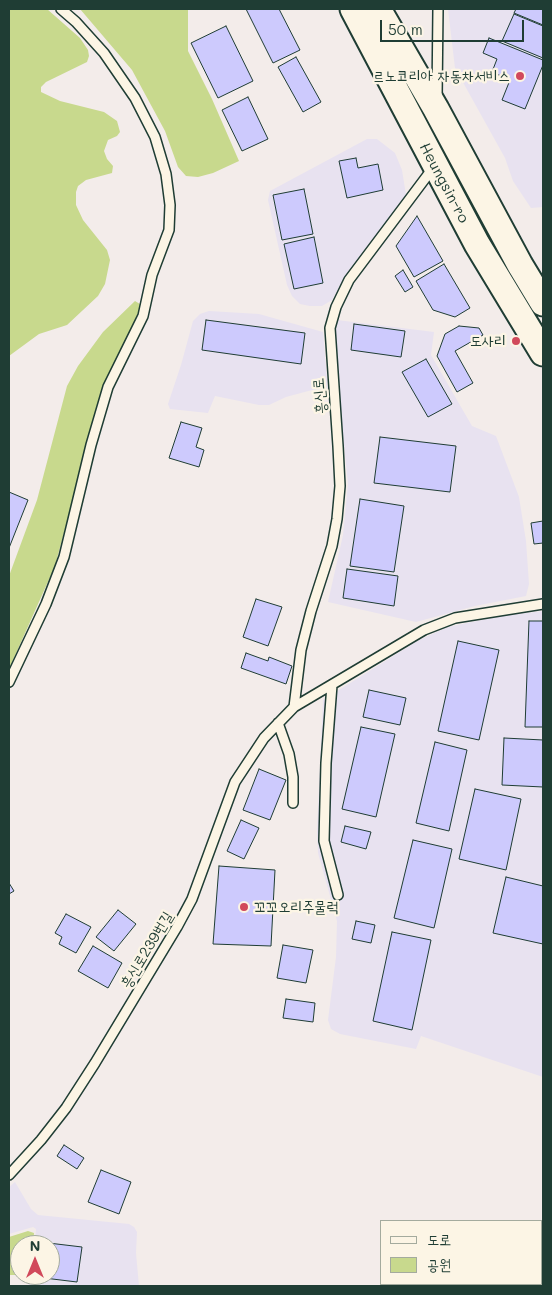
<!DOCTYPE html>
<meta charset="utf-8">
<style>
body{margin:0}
#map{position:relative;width:552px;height:1295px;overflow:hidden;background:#f3ecea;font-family:Mali,"Poor Story",sans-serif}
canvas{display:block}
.frame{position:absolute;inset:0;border:10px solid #1f3d34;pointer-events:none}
.legend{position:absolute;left:380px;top:1220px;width:162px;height:65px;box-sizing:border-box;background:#fcf5e5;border:1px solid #a4ab9e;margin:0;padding:6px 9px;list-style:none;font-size:15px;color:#1f3d34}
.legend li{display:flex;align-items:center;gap:10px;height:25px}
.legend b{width:25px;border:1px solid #a4ab9e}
.north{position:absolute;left:10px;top:1235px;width:50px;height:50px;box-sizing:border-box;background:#fcf5e5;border:1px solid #a4ab9e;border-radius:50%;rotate:0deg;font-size:14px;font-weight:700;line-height:20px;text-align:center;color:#1f3d34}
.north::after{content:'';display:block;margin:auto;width:18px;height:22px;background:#d1495b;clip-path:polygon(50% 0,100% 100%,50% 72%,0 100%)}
.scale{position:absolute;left:380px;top:20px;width:144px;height:22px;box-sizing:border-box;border:2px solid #1f3d34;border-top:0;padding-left:6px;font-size:15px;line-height:18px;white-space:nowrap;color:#1f3d34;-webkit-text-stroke:4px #fcf5e5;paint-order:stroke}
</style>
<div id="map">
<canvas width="552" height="1295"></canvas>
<div class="frame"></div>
<ul class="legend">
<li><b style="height:6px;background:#fcf5e5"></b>도로</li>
<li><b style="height:14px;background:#c8d98d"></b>공원</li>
</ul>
<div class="north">N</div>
<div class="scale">50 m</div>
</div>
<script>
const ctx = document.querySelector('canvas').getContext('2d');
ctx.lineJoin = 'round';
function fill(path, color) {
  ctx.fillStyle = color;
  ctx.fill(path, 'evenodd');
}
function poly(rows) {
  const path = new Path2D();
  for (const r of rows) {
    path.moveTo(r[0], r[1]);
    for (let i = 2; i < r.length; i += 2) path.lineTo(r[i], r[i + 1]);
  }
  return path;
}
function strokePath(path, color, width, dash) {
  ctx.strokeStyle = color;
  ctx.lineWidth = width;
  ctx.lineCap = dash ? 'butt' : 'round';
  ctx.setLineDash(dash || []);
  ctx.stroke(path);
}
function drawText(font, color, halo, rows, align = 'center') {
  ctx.font = font + ' Mali,"Poor Story",sans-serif';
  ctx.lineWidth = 4.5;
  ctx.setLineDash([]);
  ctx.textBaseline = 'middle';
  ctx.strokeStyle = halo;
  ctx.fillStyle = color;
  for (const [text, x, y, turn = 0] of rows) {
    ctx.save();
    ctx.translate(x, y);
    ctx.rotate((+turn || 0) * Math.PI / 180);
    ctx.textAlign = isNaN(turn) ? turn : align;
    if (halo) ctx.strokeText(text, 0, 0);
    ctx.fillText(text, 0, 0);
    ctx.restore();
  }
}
fill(poly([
 [448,9,543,9,543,207,531,208,513,181,505,158,455,68],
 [367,139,377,139,395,153,402,170,406,195,346,274,332,300,322,306,310,306,300,304,292,296,287,285,268,200,270,191],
 [209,311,259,314,323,332,328,392,312,390,286,397,269,405,259,405,215,396,208,413,170,409,168,404,181,365,193,321,200,314],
 [337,320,434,332,431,355,472,426,496,436,519,497,526,541,529,584,526,596,475,606,416,622,328,602,343,535,348,484,335,355,334,329],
 [543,611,543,1077,421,1036,416,1049,340,1034,331,1029,328,1020,336,957,337,921,318,853,317,832,323,700,419,640,448,627,501,616],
 [15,1182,31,1209,38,1215,129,1224,134,1227,137,1232,136,1253,139,1286,28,1286,30,1275,50,1275,50,1245,35,1245,36,1229,33,1227,9,1234,9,1187]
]), '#e8e2f0');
fill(poly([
 [9,9,47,9,80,38,88,50,89,56,87,62,46,82,41,87,41,92,60,101,104,112,117,121,120,132,117,136,108,140,104,151,107,159,113,166,112,173,86,180,78,186,76,192,76,205,83,220,107,250,110,260,105,284,98,296,67,325,39,334,9,356],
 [80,9,188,9,188,51,212,99,239,161,213,173,198,177,186,176,178,167,165,131,132,70],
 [135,301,140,304,139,311,100,398,55,566,9,669,9,576,37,500,67,386,78,366,103,332],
 [28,1231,34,1233,33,1245,20,1245,20,1275,9,1275,9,1237]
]), '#c8d98d');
const building = poly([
 [246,9,279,9,300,50,273,63,246,9],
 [516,9,543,9,543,25,514,13,516,9],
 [514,14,543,26,543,58,502,41,514,14],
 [226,26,253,81,218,98,191,43,226,26],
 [489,38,543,60,543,65,525,109,502,100,510,80,492,72,497,59,483,53,489,38],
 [296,57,321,102,303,112,278,67,296,57],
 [248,97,268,139,242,151,222,110,248,97],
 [356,158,358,168,378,164,383,190,347,198,339,161,356,158],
 [304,189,313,234,282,240,273,195,304,189],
 [417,216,443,261,414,277,396,246,417,216],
 [314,237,323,283,294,289,284,244,314,237],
 [444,264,470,308,455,317,433,310,416,281,444,264],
 [403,270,413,287,405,292,395,276,403,270],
 [206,320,305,333,301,364,202,350,206,320],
 [354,324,405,331,401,357,351,350,354,324],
 [459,326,479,328,483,335,455,351,473,383,457,392,437,356,445,334,459,326],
 [426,359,452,404,428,417,402,372,426,359],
 [181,422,202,428,196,447,204,450,199,467,169,458,181,422],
 [380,437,456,446,450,492,374,483,380,437],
 [9,492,28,500,9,548,9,492],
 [360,499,404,506,394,572,350,566,360,499],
 [543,521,543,543,534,544,531,523,543,521],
 [347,569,398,576,394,606,343,598,347,569],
 [256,599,282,607,268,646,243,637,256,599],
 [529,621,543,621,543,727,525,727,529,621],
 [458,641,499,650,479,740,438,731,458,641],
 [246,653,268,661,269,657,292,666,286,684,241,668,246,653],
 [369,690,406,698,400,725,363,717,369,690],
 [361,727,395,734,376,817,342,809,361,727],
 [504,738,543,740,543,787,502,785,504,738],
 [435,742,467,750,449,831,416,823,435,742],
 [259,769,286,780,270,820,243,810,259,769],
 [475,789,521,799,506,870,459,859,475,789],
 [241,820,259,828,244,859,227,851,241,820],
 [345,826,371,832,366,849,341,842,345,826],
 [413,840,452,849,434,928,394,918,413,840],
 [219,866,275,870,271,946,213,944,219,866],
 [506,877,543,886,543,944,493,933,506,877],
 [9,883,14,891,9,894,9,883],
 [118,910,136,924,114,951,96,937,118,910],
 [66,914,91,927,76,953,59,944,62,937,55,933,66,914],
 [356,921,375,925,371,943,352,939,356,921],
 [392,932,431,940,412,1030,373,1021,392,932],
 [283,945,313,950,306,983,277,978,283,945],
 [93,946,122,963,108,988,78,971,93,946],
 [286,999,315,1003,313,1022,283,1018,286,999],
 [64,1145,84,1158,77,1169,57,1156,64,1145],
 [101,1170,131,1182,119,1214,88,1202,101,1170],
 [40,1242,82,1247,77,1282,36,1277,50,1275,50,1245,40,1245,40,1242]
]);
fill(building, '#cdcafd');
strokePath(building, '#1f3d34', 1);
const service = poly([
 [437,98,438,9],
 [9,682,46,604,64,557,91,445,108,387,143,316,152,275,169,230,170,205,166,174,155,137,135,98,104,53,76,22,61,9],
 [332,685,326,763,324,841,338,895],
 [294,707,301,650,311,611,332,546,337,519,340,486,338,446,330,328,336,307,349,280,433,168],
 [278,723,289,754,293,777,293,803],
 [9,1175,41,1140,66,1108,95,1063,177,927,192,899,235,782,264,738,294,707,424,630,455,618,543,604]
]);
const secondary = poly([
 [353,9,477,244,543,353],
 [378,9,436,109,520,265,543,303]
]);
strokePath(service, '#1f3d34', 12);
strokePath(secondary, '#1f3d34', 29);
strokePath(service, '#fcf5e5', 9);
strokePath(secondary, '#fcf5e5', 25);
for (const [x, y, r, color] of [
 [520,76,5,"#d1495b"],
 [516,341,5,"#d1495b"],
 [244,907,5,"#d1495b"]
]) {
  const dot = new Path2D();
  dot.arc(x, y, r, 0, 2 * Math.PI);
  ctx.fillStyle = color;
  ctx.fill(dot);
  strokePath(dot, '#fcf5e5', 2);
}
drawText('15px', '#1f3d34', '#fcf5e5', [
 ["르노코리아 자동차서비스",510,76],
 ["도사리",506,341],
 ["꼬꼬오리주물럭",254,907,"left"]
], 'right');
drawText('15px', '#1f3d34', '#fcf5e5', [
 ["Heungsin-ro",444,183,62],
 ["흥신로",320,396,-95],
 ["흥신로239번길",147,950,-59]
]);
</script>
